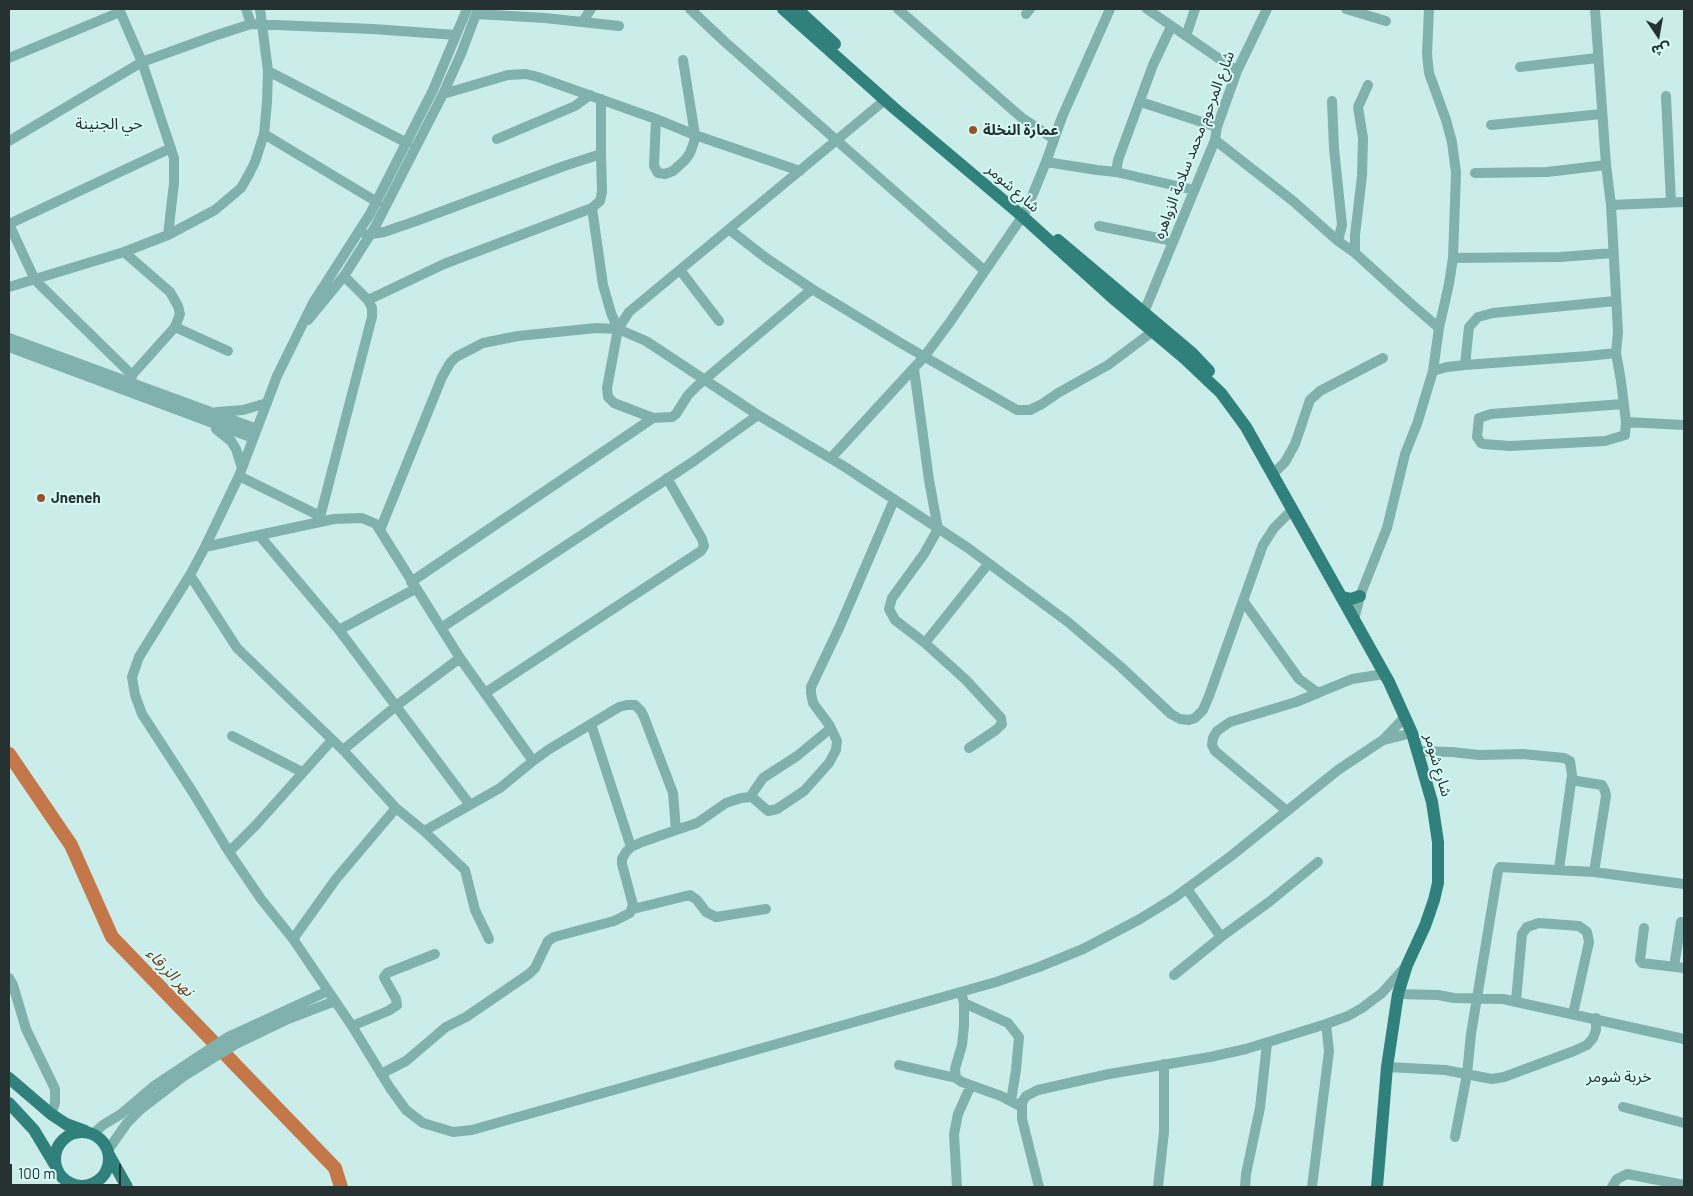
<!DOCTYPE html>
<meta charset="utf-8">
<style>
body{margin:0}
#map{position:relative;width:1693px;height:1196px;overflow:hidden;background:#cbedea;font-family:Barlow,"Noto Sans Arabic",sans-serif}
canvas{display:block}
.frame{position:absolute;inset:0;border:10px solid #253231;pointer-events:none}
.north{position:absolute;left:1633px;top:10px;width:50px;height:50px;-webkit-text-stroke:4px #d8faf7;paint-order:stroke;rotate:168deg;font-size:14px;font-weight:700;line-height:20px;text-align:center;color:#253231}
.north::after{content:'';display:block;margin:auto;width:18px;height:22px;background:#253231;clip-path:polygon(50% 0,100% 100%,50% 72%,0 100%)}
.scale{position:absolute;left:10px;top:1164px;width:111px;height:22px;box-sizing:border-box;border:2px solid #253231;border-top:0;padding-left:6px;font-size:15px;line-height:18px;white-space:nowrap;color:#253231;-webkit-text-stroke:4px #d8faf7;paint-order:stroke}
</style>
<div id="map">
<canvas width="1693" height="1196"></canvas>
<div class="frame"></div>
<div class="north">ش</div>
<div class="scale">100 m</div>
</div>
<script>
const ctx = document.querySelector('canvas').getContext('2d');
ctx.lineJoin = 'round';
function poly(rows) {
  const path = new Path2D();
  for (const r of rows) {
    if (r.length === 3) {
      path.moveTo(r[0] + r[2], r[1]);
      path.arc(r[0], r[1], r[2], 0, 2 * Math.PI);
      continue;
    }
    path.moveTo(r[0], r[1]);
    for (let i = 2; i < r.length; i += 2) path.lineTo(r[i], r[i + 1]);
  }
  return path;
}
function strokePath(path, color, width, dash) {
  ctx.strokeStyle = color;
  ctx.lineWidth = width;
  ctx.lineCap = dash ? 'butt' : 'round';
  ctx.setLineDash(dash || []);
  ctx.stroke(path);
}
function drawText(font, color, halo, rows, align = 'center') {
  ctx.font = font + ' Barlow,"Noto Sans Arabic",sans-serif';
  ctx.lineWidth = 4;
  ctx.setLineDash([]);
  ctx.textBaseline = 'middle';
  ctx.strokeStyle = halo;
  ctx.fillStyle = color;
  for (const [text, x, y, turn = 0] of rows) {
    ctx.save();
    ctx.translate(x, y);
    ctx.rotate((+turn || 0) * Math.PI / 180);
    ctx.textAlign = isNaN(turn) ? turn : align;
    if (halo) ctx.strokeText(text, 0, 0);
    ctx.fillText(text, 0, 0);
    ctx.restore();
  }
}
strokePath(poly([
 [9,754,71,845,112,937,335,1168,341,1187]
]), '#c47748', 14);
strokePath(poly([
 [246,9,251,24],
 [260,9,268,71],
 [467,9,433,90,370,214,313,303,277,376,239,476,205,547,190,575,139,657,132,677,135,695,142,714,192,791,229,852,261,899,293,939,352,1026,390,1088,406,1110,423,1123,453,1132,472,1130,996,982,1039,967,1083,949,1140,919,1174,898,1231,856,1338,770,1383,740,1405,717],
 [690,9,725,42,985,271],
 [898,9,1022,118,1054,139],
 [1147,9,1237,71],
 [1346,9,1386,21],
 [1429,9,1427,54,1429,73,1446,120,1452,142,1456,173,1453,258,1449,284,1439,328,1433,371],
 [477,14,545,18,619,26],
 [1026,14,1030,9],
 [583,21,591,9],
 [1171,27,1153,65,1118,160,1116,172,1194,190],
 [1186,36,1195,9],
 [9,58,120,12],
 [1520,67,1597,58],
 [443,94,508,75,526,74,538,77,656,119,695,135,800,171],
 [1666,96,1671,202],
 [1332,101,1334,148,1342,225,1338,241],
 [1141,102,1217,127],
 [656,119,654,166,658,173,665,174,673,171,685,160,690,153,694,142,695,135,683,60],
 [1491,125,1602,114],
 [264,134,377,202],
 [497,139,575,106,590,95],
 [1215,140,1293,201,1338,241,1355,253,1409,302,1439,328],
 [9,141,142,62,214,36,251,24,373,29,456,35],
 [1046,162,1097,170,1116,172],
 [1475,173,1547,172,1606,165],
 [1611,205,1684,202],
 [592,208,603,285,611,313,618,329],
 [9,224,35,280,132,375],
 [9,224,171,148],
 [1099,226,1173,241],
 [730,230,766,258,812,289,899,342,1017,410,1030,410,1042,404,1058,393,1108,365,1152,332],
 [168,235,215,210,241,188,249,174,255,162,264,134,267,102,268,71,407,143],
 [366,235,384,232,416,221,564,166,601,154,601,99],
 [124,252,170,292,178,306,180,314,175,327,132,375,131,382],
 [1355,253,1355,235,1362,176,1363,138,1358,107,1368,85],
 [1453,258,1560,257,1613,253],
 [680,270,719,321],
 [9,287,124,252,168,235,174,183,174,158,142,62,119,9],
 [812,289,697,386,688,395,676,414,672,417,653,418,614,403,608,397,607,388,618,329,629,312,885,100],
 [368,300,444,264,592,208,600,201,602,192,601,154],
 [1142,317,1215,140,1217,127,1237,71,1267,9],
 [308,320,344,276,375,227,443,94,461,54,478,9],
 [175,327,228,351],
 [9,338,257,429],
 [9,347,253,438],
 [1616,353,1621,381,1626,422,1684,425],
 [1465,365,1469,327,1478,317,1493,313,1615,301],
 [914,369,929,480,938,529,924,554,892,598,889,609,895,620,925,643,966,680,1001,718,1002,724,996,730,969,748],
 [1623,404,1491,414,1479,418,1477,437,1481,443,1484,444,1510,446,1605,441,1625,435,1626,422],
 [217,412,243,410,267,403],
 [216,429,231,441,236,449,242,468],
 [831,458,924,357,950,322,1026,211,1046,162,1062,117,1110,9],
 [1272,475,1285,462,1295,444,1310,400,1320,391,1383,358],
 [239,476,320,516],
 [319,521,372,317,372,308,368,300,344,276],
 [380,530,442,377,450,363,456,357,483,343,518,336,596,328,618,329,646,341,758,415,845,467,968,548,1068,622,1121,667,1171,714,1180,719,1189,720,1195,718,1203,710,1209,696,1263,545,1274,528,1292,510],
 [205,547,259,535,339,630,470,805],
 [190,575,237,648,343,750,396,706,460,658,376,524,362,518,334,519,259,535],
 [411,582,653,418],
 [1244,602,1299,679,1318,693,1352,679,1384,674],
 [1354,620,1360,596,1387,528,1405,454,1417,424,1433,371,1447,367,1465,365,1588,356,1616,353,1618,332,1611,205,1606,165,1595,9],
 [441,628,694,461,758,415],
 [339,630,415,589],
 [925,643,988,564],
 [485,693,701,551,704,546,702,539,667,478],
 [591,724,631,847],
 [232,736,302,772],
 [1384,740,1412,733],
 [343,750,396,808,424,831,465,870,475,910,489,939],
 [1418,751,1452,752,1479,755,1523,754,1564,758,1570,761,1572,775,1559,869],
 [1571,780,1602,785,1605,791,1606,796,1594,872],
 [750,797,763,778,797,756,831,728],
 [1287,811,1215,751,1212,745,1213,738,1217,731,1230,722,1296,702,1318,693],
 [676,830,697,823,726,803,741,798,752,797,768,811,777,809,804,791,829,763,836,750,837,741,830,726,813,703,811,693,811,687,840,626,894,500],
 [424,831,500,788,533,761,460,658],
 [229,852,256,825,332,740],
 [1187,889,1221,937],
 [633,909,690,895,697,900,706,912,716,917,766,909],
 [1644,928,1640,960,1642,963,1684,968],
 [293,939,336,879,396,808],
 [1674,967,1681,922],
 [1174,975,1221,937,1269,902,1318,862],
 [9,978,13,985,26,1029,55,1089,55,1103,51,1114],
 [961,992,964,1003,964,1026,962,1045,955,1069,956,1078,962,1082,1001,1096,1022,1107],
 [1398,994,1438,995,1454,998,1503,999,1684,1039],
 [1516,1001,1522,934,1527,927,1539,923,1579,926,1587,932,1589,942,1573,1014],
 [964,1003,1008,1023,1019,1037,1016,1070,1011,1101],
 [352,1026,388,1011,397,1005,396,999,386,981,384,977,387,973,435,954],
 [899,1065,956,1078],
 [1387,1067,1445,1070,1492,1079,1504,1077,1574,1051,1587,1045,1593,1038,1596,1030,1596,1018],
 [381,1074,406,1061,446,1027,466,1017,529,974,535,968,548,941,554,937,614,921,630,913,633,905,622,864,622,859,626,852,631,847,642,842,676,830,673,793,644,717,641,711,635,705,627,705,619,707,548,750,533,761],
 [1623,1107,1684,1123],
 [93,1134,103,1125,121,1114,154,1086,228,1037,328,991],
 [1455,1137,1467,1074,1471,1034,1498,871,1500,867,1594,872,1684,884],
 [108,1150,127,1123,141,1109,184,1076,236,1044,288,1019,335,1001],
 [957,1187,954,1134,958,1114,971,1085],
 [1039,1187,1022,1119,1022,1102,1026,1096,1038,1090,1109,1074,1210,1057,1246,1049,1326,1024,1348,1016,1362,1008,1382,993,1406,966],
 [1158,1187,1164,1132,1164,1064],
 [1245,1187,1246,1174,1260,1108,1267,1043],
 [1312,1187,1329,1051,1326,1024],
 [1612,1187,1617,1179,1627,1174,1684,1185]
]), '#81b1ad', 10);
strokePath(poly([
 [783,9,894,108,1022,216,1115,300,1184,358,1221,393,1246,427,1389,682,1412,733,1432,802,1438,842,1438,883,1434,900,1425,926,1407,965,1398,994,1387,1067,1377,1187],
 [797,9,835,44],
 [1058,240,1191,352,1209,371],
 [1341,597,1351,599,1360,596],
 [9,1078,51,1114,66,1124,85,1131],
 [9,1103,34,1130,55,1165],
 [82,1159,27],
 [109,1155,127,1187]
]), '#30817c', 12);
for (const [x, y, r, color] of [
 [973,130,5,"#975326"],
 [41,498,5,"#975326"]
]) {
  const dot = new Path2D();
  dot.arc(x, y, r, 0, 2 * Math.PI);
  ctx.fillStyle = color;
  ctx.fill(dot);
  strokePath(dot, '#d8faf7', 2);
}
drawText('bold 15px', '#253231', '#d8faf7', [
 ["عمارة النخلة",983,130],
 ["Jneneh",51,498]
], 'left');
drawText('15px', '#253231', '#d8faf7', [
 ["شارع المرحوم محمد سلامة الزواهره",1194,145,-69],
 ["شارع شومر",1013,188,41],
 ["شارع شومر",1438,765,74]
]);
drawText('16px', '#253231', '#d8faf7', [
 ["حي الجنينة",109,124],
 ["خربة شومر",1619,1077]
]);
drawText('italic 16px', '#723e1c', '#d8faf7', [
 ["نهر الزرقاء",170,972,46]
]);
</script>
